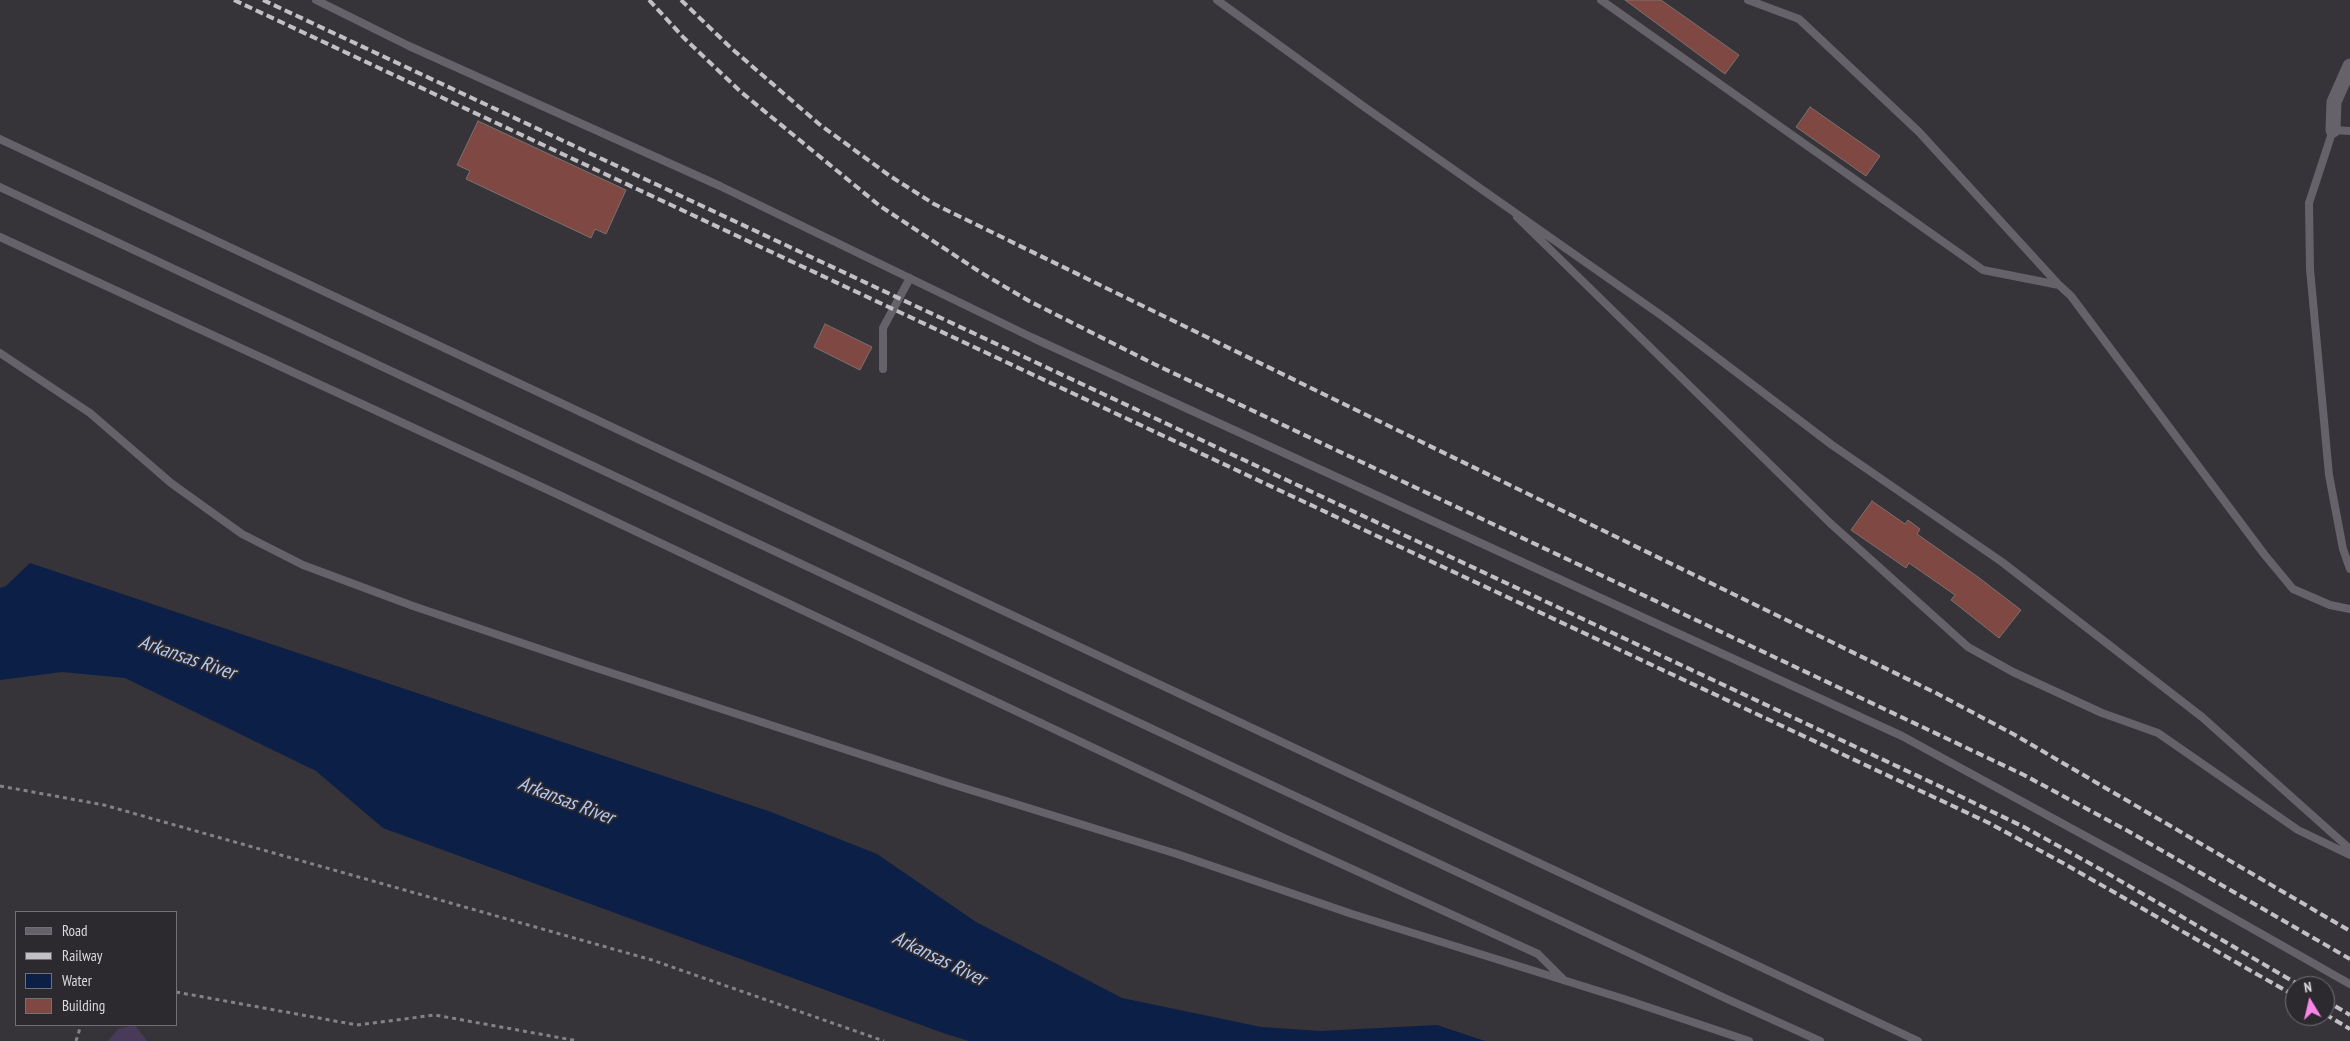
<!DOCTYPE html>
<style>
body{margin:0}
#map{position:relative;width:2350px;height:1041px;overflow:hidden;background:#363339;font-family:"PT Sans Narrow",sans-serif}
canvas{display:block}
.legend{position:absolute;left:15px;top:911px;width:162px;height:115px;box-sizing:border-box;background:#2c292f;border:1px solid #727075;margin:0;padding:6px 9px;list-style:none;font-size:15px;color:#dcdade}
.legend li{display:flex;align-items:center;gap:10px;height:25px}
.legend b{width:25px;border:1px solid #727075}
.north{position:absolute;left:2285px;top:976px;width:50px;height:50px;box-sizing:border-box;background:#2c292f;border:1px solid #727075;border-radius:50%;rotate:351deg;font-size:14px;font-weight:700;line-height:20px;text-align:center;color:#dcdade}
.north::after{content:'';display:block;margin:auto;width:18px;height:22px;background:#f987e9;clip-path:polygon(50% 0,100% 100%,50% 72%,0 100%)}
</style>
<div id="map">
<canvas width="2350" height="1041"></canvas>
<ul class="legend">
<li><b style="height:6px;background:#666269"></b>Road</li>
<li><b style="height:6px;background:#c2c0c4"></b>Railway</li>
<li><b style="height:14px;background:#0c1f47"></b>Water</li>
<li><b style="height:14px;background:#804842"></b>Building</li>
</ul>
<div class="north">N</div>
</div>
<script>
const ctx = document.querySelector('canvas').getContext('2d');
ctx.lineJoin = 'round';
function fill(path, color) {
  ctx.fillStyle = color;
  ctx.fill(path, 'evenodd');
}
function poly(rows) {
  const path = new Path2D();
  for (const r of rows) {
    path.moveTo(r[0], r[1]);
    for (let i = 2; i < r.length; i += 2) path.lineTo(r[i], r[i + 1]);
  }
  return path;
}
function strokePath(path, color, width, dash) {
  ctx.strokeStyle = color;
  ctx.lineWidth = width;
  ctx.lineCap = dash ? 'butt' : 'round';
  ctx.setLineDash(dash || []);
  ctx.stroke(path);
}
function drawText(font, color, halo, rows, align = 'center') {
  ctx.font = font + ' "PT Sans Narrow",sans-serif';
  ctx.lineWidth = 4;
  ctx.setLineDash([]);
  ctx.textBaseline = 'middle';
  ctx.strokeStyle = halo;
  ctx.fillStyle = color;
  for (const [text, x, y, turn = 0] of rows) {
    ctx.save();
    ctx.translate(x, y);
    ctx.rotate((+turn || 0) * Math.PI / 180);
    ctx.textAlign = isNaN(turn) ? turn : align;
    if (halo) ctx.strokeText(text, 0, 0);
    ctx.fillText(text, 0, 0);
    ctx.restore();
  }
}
fill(poly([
 [135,1025,147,1041,108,1041,118,1029]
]), '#4a3a59');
fill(poly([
 [30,563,771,812,877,854,976,922,1122,998,1261,1027,1321,1031,1437,1025,1485,1041,969,1041,943,1033,383,828,316,771,125,678,62,672,0,680,0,588,6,586]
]), '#0c1f47');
const building = poly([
 [1625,0,1661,0,1739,55,1725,74,1625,0],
 [1810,107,1880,156,1866,176,1796,127,1810,107],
 [478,121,626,190,606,234,595,229,591,238,466,179,470,171,457,165,478,121],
 [825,324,872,347,860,370,814,347,825,324],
 [1872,501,1905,524,1908,520,1920,529,1917,534,1978,577,2021,610,1999,638,1951,600,1955,595,1909,563,1906,568,1851,530,1872,501]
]);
fill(building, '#804842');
strokePath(building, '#7b7170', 1);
strokePath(poly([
 [0,786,104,805,652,960,884,1041],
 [176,992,357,1025,435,1015,578,1041],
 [76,1041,81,1025]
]), '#858287', 3, [4, 4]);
strokePath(poly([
 [316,0,409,46,720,186,1033,338,1902,736,2177,886,2350,984],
 [1217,0,1363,106,1665,318,1832,445,2002,562,2202,717,2350,849],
 [1601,0,1983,270,2059,285,2071,296,2264,554,2293,589,2330,605,2350,609],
 [1748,0,1799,19,1919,132,2058,284],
 [2350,131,2333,130,2309,203,2310,269,2329,475,2343,549,2350,569],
 [0,139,1918,1041],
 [0,187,1727,999,1820,1041],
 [1517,217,1830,523,1968,647,2013,672,2102,713,2158,733,2298,830,2350,855],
 [0,237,559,495,1280,836,1538,954,1563,979],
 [0,353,90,413,171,483,242,534,303,565,413,606,581,663,948,783,1177,854,1352,914,1624,999,1749,1041],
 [883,369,883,328,910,278]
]), '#666269', 8);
strokePath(poly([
 [2333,130,2334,102,2350,66]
]), '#666269', 15);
strokePath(poly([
 [234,0,1989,823,2063,863,2295,996],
 [263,0,1937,785,2024,827,2100,869,2301,986],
 [649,0,684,38,741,92,880,206,980,272,1029,301,1154,364,2024,775,2128,831,2350,959],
 [681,0,731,48,819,124,890,176,934,204,1936,693,2015,735,2350,931],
 [2325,1000,2350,1015],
 [2325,1014,2350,1029]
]), '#c2c0c4', 4, [8, 4]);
drawText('italic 20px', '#b2c9f3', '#2c292f', [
 ["Arkansas River",187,658,19],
 ["Arkansas River",566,801,21],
 ["Arkansas River",939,959,26]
]);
</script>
